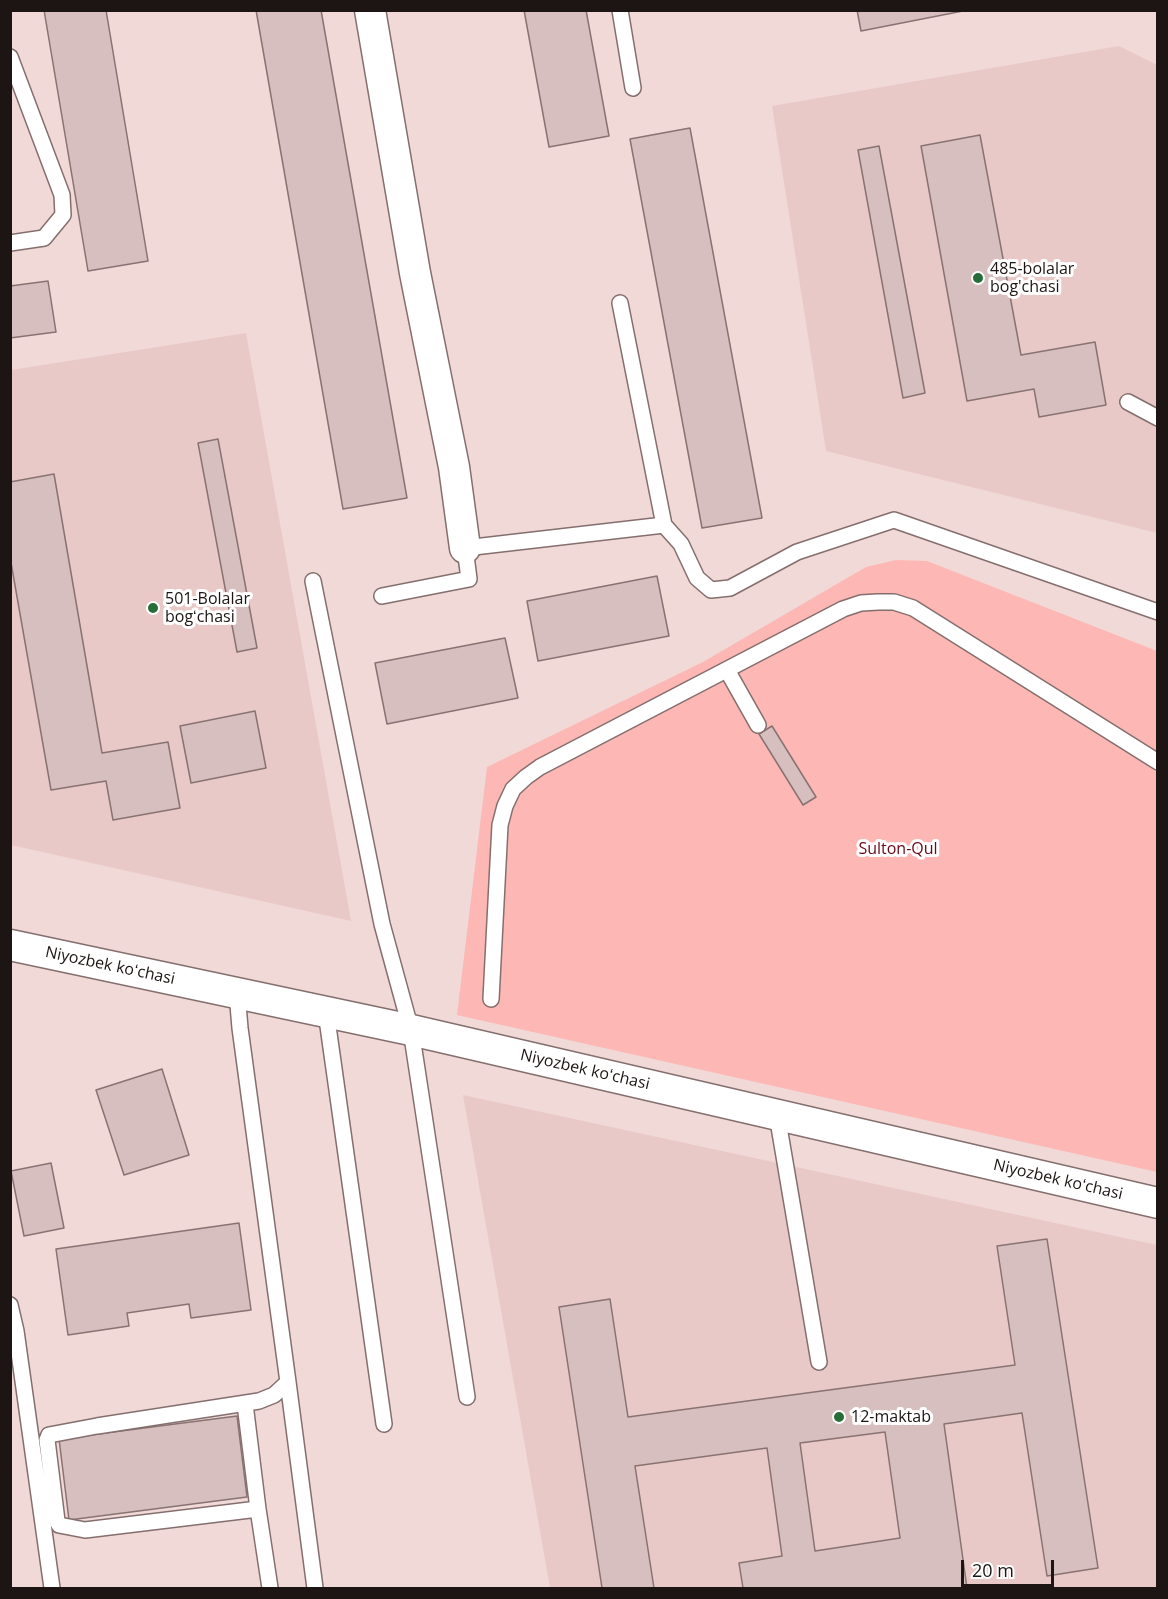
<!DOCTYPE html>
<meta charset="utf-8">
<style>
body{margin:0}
#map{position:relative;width:1168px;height:1599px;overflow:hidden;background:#f1d9d8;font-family:"Open Sans",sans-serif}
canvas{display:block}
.frame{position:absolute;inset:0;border:12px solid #1d1514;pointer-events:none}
.scale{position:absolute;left:961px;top:1560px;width:93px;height:27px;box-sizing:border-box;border:3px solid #1d1514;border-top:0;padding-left:8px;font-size:18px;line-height:21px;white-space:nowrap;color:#1d1514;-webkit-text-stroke:4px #fff;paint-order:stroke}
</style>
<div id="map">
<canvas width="1168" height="1599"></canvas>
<div class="frame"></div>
<div class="scale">20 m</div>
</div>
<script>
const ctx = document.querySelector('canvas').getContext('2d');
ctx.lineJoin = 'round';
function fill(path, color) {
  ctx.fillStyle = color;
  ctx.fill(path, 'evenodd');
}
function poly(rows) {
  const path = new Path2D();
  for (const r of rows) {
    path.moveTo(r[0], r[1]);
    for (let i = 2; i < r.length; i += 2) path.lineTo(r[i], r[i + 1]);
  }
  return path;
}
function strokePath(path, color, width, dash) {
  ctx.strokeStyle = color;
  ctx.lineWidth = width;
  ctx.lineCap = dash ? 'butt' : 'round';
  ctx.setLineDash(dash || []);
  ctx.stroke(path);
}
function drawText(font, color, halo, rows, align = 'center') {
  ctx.font = font + ' "Open Sans",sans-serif';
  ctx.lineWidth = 6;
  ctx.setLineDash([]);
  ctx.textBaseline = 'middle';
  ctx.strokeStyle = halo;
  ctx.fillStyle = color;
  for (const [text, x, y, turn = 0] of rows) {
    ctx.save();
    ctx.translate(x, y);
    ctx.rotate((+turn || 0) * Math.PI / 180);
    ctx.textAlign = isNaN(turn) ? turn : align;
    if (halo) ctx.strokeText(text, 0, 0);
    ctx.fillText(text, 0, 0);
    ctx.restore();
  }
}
fill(poly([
 [1119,46,1157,65,1157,533,826,451,772,106],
 [246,333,351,921,11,845,11,370],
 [463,1095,1157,1245,1157,1588,550,1588]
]), '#e9c9c7');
fill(poly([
 [896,560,927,561,1157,651,1157,1172,457,1015,487,767,703,662,866,567]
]), '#fdb7b4');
const building = poly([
 [44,10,106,10,148,261,88,271,44,10],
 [256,10,321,10,407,498,343,509,256,10],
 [524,10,586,10,609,136,549,147,524,10],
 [857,10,968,10,861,31,857,10],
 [690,128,762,518,702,528,630,139,690,128],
 [980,135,1021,355,1095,342,1106,405,1039,417,1034,389,967,401,921,146,980,135],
 [879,146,925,393,903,398,858,150,879,146],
 [48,281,56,332,10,338,10,286,48,281],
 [218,439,257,648,237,652,198,443,218,439],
 [54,474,102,753,168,742,180,808,113,820,106,781,51,790,10,557,10,482,54,474],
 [657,576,669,636,538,661,527,601,657,576],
 [505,638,518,698,387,724,375,663,505,638],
 [255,711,266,768,191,783,180,726,255,711],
 [772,726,816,797,803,805,759,734,772,726],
 [162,1069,189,1155,124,1175,96,1090,162,1069],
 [51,1163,64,1228,24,1236,11,1171,51,1163],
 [239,1223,251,1310,191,1318,189,1304,127,1313,129,1326,68,1335,56,1249,239,1223],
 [1047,1239,1098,1568,1047,1576,1022,1413,944,1424,967,1588,743,1588,739,1563,782,1556,767,1448,635,1466,654,1588,602,1588,559,1307,610,1299,628,1417,1015,1365,997,1246,1047,1239],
 [885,1432,900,1538,815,1551,800,1443,885,1432],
 [237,1416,247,1497,69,1520,59,1439,237,1416]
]);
fill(building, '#d6bfbe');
strokePath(building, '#887372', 1.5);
const service = poly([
 [620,10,633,88],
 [10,57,62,195,63,215,44,238,10,243],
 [620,303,664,525],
 [1128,402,1158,418],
 [313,581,382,924,411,1030,467,1397],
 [382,596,469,579,465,548,664,525,681,544,697,578,711,590,730,588,797,552,894,520,1158,612],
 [727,670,758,725],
 [237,993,240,1028,288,1382,315,1588],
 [491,999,500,825,505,806,513,789,526,777,540,767,843,609,861,603,878,602,894,602,913,608,1158,762],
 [326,1012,384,1424],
 [777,1115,819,1362],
 [10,1305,16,1331,52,1588],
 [245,1404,258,1509,85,1530,59,1525,57,1521,47,1440,49,1435,97,1426,259,1401,274,1395,288,1382],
 [258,1509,270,1588]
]);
const minor = poly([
 [370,10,415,273,454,467,465,548],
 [10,945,411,1030,1158,1203]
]);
strokePath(service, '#846f6e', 18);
strokePath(minor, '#846f6e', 33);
strokePath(service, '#fff', 15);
strokePath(minor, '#fff', 30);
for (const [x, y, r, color] of [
 [978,278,6,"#286d39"],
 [153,608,6,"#286d39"],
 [839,1417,6,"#286d39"]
]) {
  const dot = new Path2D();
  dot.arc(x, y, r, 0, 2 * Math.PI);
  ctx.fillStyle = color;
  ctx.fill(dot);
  strokePath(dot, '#fff', 2);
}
drawText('16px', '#1d1514', '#fff', [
 ["485-bolalar",990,269],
 ["bog'chasi",990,287],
 ["501-Bolalar",165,599],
 ["bogʻchasi",165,617],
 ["12-maktab",851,1417]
], 'left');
drawText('16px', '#6b0817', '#fff', [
 ["Sulton-Qul",898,849]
]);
drawText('16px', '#1d1514', '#fff', [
 ["Niyozbek koʻchasi",110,966,12],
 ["Niyozbek koʻchasi",585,1070,13],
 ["Niyozbek koʻchasi",1058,1180,13]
]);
</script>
